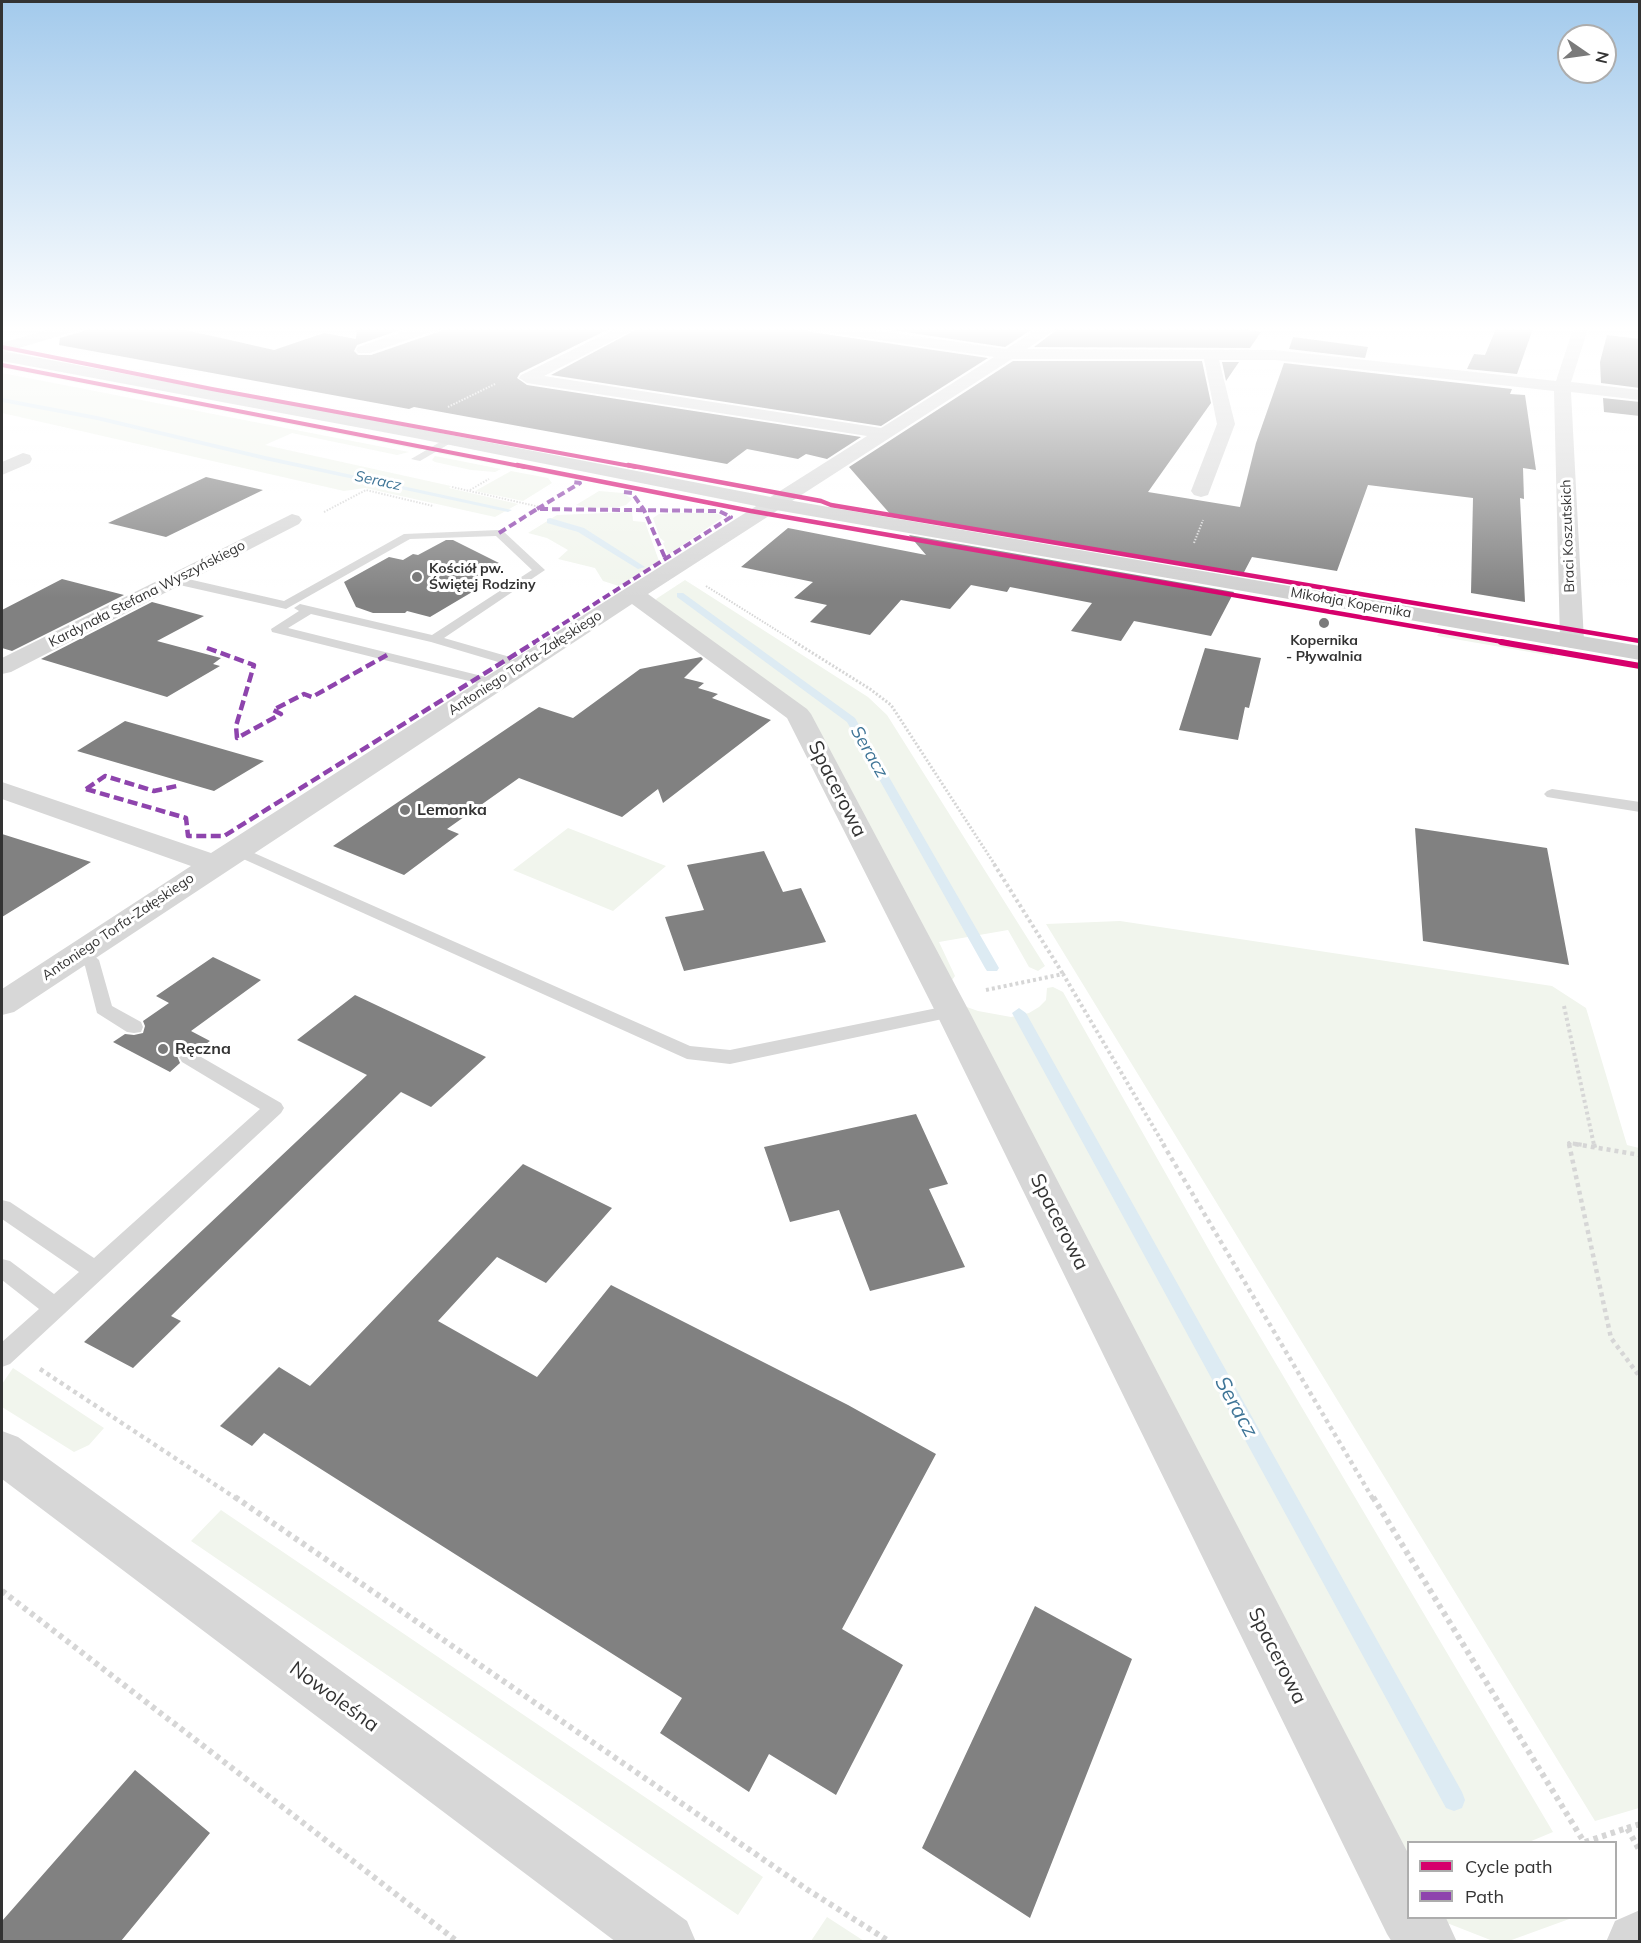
<!DOCTYPE html>
<meta charset="utf-8">
<style>
body{margin:0}
#map{position:relative;width:1641px;height:1943px;overflow:hidden;background:#fff;font-family:Mulish,sans-serif}
canvas{display:block}
.frame{position:absolute;inset:0;border:3px solid #333;pointer-events:none}
.legend{position:absolute;left:1407px;top:1841px;width:210px;height:78px;box-sizing:border-box;background:#fff;border:2px solid #adadad;margin:0;padding:8px 10px;list-style:none;font-size:18px;color:#333}
.legend li{display:flex;align-items:center;gap:12px;height:30px}
.legend b{width:30px;border:2px solid #adadad}
.north{position:absolute;left:1557px;top:24px;width:60px;height:60px;box-sizing:border-box;background:#fff;border:2px solid #adadad;border-radius:50%;rotate:103deg;font-size:16px;font-weight:700;line-height:24px;text-align:center;color:#333}
.north::after{content:'';display:block;margin:auto;width:21px;height:27px;background:#7a7a7a;clip-path:polygon(50% 0,100% 100%,50% 72%,0 100%)}
</style>
<div id="map">
<canvas width="1641" height="1943"></canvas>
<div class="frame"></div>
<ul class="legend">
<li><b style="height:8px;background:#d6006c"></b>Cycle path</li>
<li><b style="height:8px;background:#8e44ad"></b>Path</li>
</ul>
<div class="north">N</div>
</div>
<script>
const ctx = document.querySelector('canvas').getContext('2d');
ctx.lineJoin = 'round';
function fill(path, color) {
  ctx.fillStyle = color;
  ctx.fill(path, 'evenodd');
}
function poly(rows) {
  const path = new Path2D();
  for (const r of rows) {
    path.moveTo(r[0], r[1]);
    for (let i = 2; i < r.length; i += 2) path.lineTo(r[i], r[i + 1]);
  }
  return path;
}
function strokePath(path, color, width, dash) {
  ctx.strokeStyle = color;
  ctx.lineWidth = width;
  ctx.lineCap = dash ? 'butt' : 'round';
  ctx.setLineDash(dash || []);
  ctx.stroke(path);
}
function drawText(font, color, halo, rows, align = 'center') {
  ctx.font = font + ' Mulish,sans-serif';
  ctx.lineWidth = 6;
  ctx.setLineDash([]);
  ctx.textBaseline = 'middle';
  ctx.strokeStyle = halo;
  ctx.fillStyle = color;
  for (const [text, x, y, turn = 0] of rows) {
    ctx.save();
    ctx.translate(x, y);
    ctx.rotate((+turn || 0) * Math.PI / 180);
    ctx.textAlign = isNaN(turn) ? turn : align;
    if (halo) ctx.strokeText(text, 0, 0);
    ctx.fillText(text, 0, 0);
    ctx.restore();
  }
}
fill(poly([
 [4,366,93,383,424,448,421,450,2,368],
 [2,373,409,452,397,455,292,433,265,445,451,486,449,488,518,504,495,517,365,488,344,491,2,413],
 [443,451,588,479,584,481,437,453],
 [435,456,501,469,495,472,471,470,435,462,432,460],
 [511,471,548,478,552,483,523,501,475,491],
 [599,491,623,493,632,499,626,505,619,507,589,508,576,505],
 [632,512,633,521,645,522,659,561,619,586,603,581,595,568,558,559,568,550,547,538,528,533,557,515],
 [675,513,714,513,721,515,722,518,668,555,663,543,665,542,660,538,653,518,659,514],
 [685,580,868,697,887,715,1045,966,1038,971,1029,967,1008,930,939,942,955,976,947,987,819,734,657,602,656,599],
 [1439,633,1553,653,1553,656,1437,636],
 [568,828,666,866,613,911,513,870],
 [1120,921,1552,986,1586,1008,1627,1145,1639,1148,1639,1808,1595,1821,1046,924],
 [1053,987,1063,992,1217,1264,1553,1832,1529,1842,1408,1842,1408,1871,1254,1575,964,1006,978,1011,1011,1017,1029,1013,1039,1007,1046,1000,1047,988],
 [13,1368,104,1428,89,1445,74,1452,2,1407,2,1384],
 [221,1510,763,1877,738,1915,191,1541],
 [827,1917,864,1941,811,1941],
 [1444,1918,1572,1918,1506,1942,1493,1941,1447,1923]
]), '#f1f5ed');
fill(poly([
 [2,398,97,416,265,456,512,510,508,512,265,460,97,420,2,402,2,398],
 [550,518,584,528,645,567,638,569,578,532,547,523,547,519,550,518],
 [677,593,683,593,855,718,999,968,997,971,987,971,985,968,847,722,677,597,677,593],
 [1019,1008,1026,1013,1462,1792,1465,1800,1462,1808,1454,1811,1446,1808,1012,1013,1019,1008]
]), '#ddebf3');
fill(poly([
 [87,326,168,326,274,350,324,333,356,339,357,326,411,326,357,345,354,351,358,355,371,355,441,331,444,326,615,326,520,373,517,378,527,385,861,437,827,459,806,454,798,459,747,449,727,464,414,407,409,409,59,345,60,338,84,331],
 [643,326,802,326,811,332,988,358,881,426,551,375],
 [865,326,1037,326,1005,347],
 [1062,326,1223,326,1261,332,1250,348,1034,347],
 [1497,326,1534,326,1517,374,1467,369,1474,354,1485,355],
 [1607,335,1640,339,1640,388,1601,383,1600,362],
 [1293,337,1368,347,1365,358,1289,349],
 [1013,361,1202,361,1211,403,1148,492,1240,507,1256,443,1284,363,1512,389,1510,394,1525,395,1536,470,1523,468,1524,499,1520,498,1525,602,1471,593,1473,498,1368,485,1337,571,1252,557,1242,576,891,515,849,467],
 [1222,362,1239,362,1226,381],
 [1603,398,1640,402,1640,416,1604,412],
 [206,477,263,490,166,537,108,523],
 [788,528,926,555,909,535,1234,592,1211,636,1134,621,1121,641,1071,631,1092,603,1010,587,1007,592,971,585,950,609,901,600,870,635,810,622,827,605,794,598,813,582,741,567],
 [446,540,453,540,499,563,474,578,489,582,430,617,407,611,405,613,373,613,356,607,344,582,389,557,403,560,413,554,418,555],
 [62,579,124,595,12,651,2,648,2,610],
 [152,602,204,616,157,641,221,658,213,664,220,666,167,697,41,659],
 [1205,648,1261,658,1249,708,1245,707,1238,740,1179,730],
 [701,657,703,659,684,678,704,683,698,688,718,694,712,698,771,720,663,803,658,789,622,817,519,778,447,829,459,834,404,875,333,846,539,707,573,718,640,669],
 [125,721,264,761,214,791,77,751],
 [1415,828,1547,848,1569,965,1423,941],
 [2,834,91,862,2,917],
 [764,851,783,892,801,888,826,942,684,971,665,917,704,910,687,865],
 [213,957,261,980,191,1031,210,1041,196,1051,188,1048,181,1050,177,1056,180,1063,170,1072,113,1042,125,1034,134,1035,143,1033,145,1026,143,1021,169,1003,156,996],
 [355,995,486,1057,431,1107,401,1092,171,1316,181,1321,133,1368,84,1342,367,1075,297,1040],
 [916,1114,948,1184,929,1189,965,1267,870,1291,839,1210,790,1222,764,1147],
 [523,1164,612,1208,546,1283,497,1257,438,1321,537,1377,611,1285,848,1405,936,1454,842,1629,903,1665,836,1795,769,1754,749,1792,660,1733,682,1698,264,1433,252,1446,220,1426,279,1367,310,1386],
 [1035,1606,1132,1659,1030,1918,922,1848],
 [135,1770,210,1833,121,1941,2,1941,2,1921]
]), '#818181');
strokePath(poly([
 [448,407,495,384],
 [452,487,540,507],
 [470,490,489,479],
 [324,512,366,490,433,506],
 [1194,543,1203,520],
 [706,586,797,643]
]), '#d6d6d6', 2, [1.5, 1.5]);
strokePath(poly([
 [795,642,870,689,891,705,995,865]
]), '#d6d6d6', 3, [2, 2]);
strokePath(poly([
 [994,864,1063,974],
 [986,990,1063,974,1164,1145],
 [1564,1006,1594,1145],
 [1570,1145,1569,1143,1584,1145]
]), '#d6d6d6', 4, [3, 3]);
strokePath(poly([
 [1163,1144,1373,1499],
 [1569,1144,1611,1338,1640,1377],
 [1575,1144,1640,1155],
 [1594,1144,1595,1148],
 [40,1369,237,1499]
]), '#d6d6d6', 4.5, [4, 4]);
strokePath(poly([
 [235,1497,808,1890,890,1942],
 [1373,1497,1584,1842],
 [2,1591,458,1942],
 [1627,1828,1640,1824],
 [1585,1842,1627,1828,1640,1851]
]), '#d6d6d6', 6, [4.5, 4.5]);
fill(poly([
 [447,438,456,440,420,461,411,459,447,438],
 [499,530,503,531,545,570,444,638,510,657,512,660,510,663,505,664,431,642,311,614,288,628,498,680,500,683,498,686,493,687,272,632,271,629,299,611,294,608,300,604,432,635,532,570,496,536,410,539,286,609,175,584,169,580,175,576,284,601,404,534,499,530],
 [1552,789,1640,802,1640,812,1547,797,1544,794,1547,791,1552,789],
 [236,845,690,1046,730,1050,952,1005,959,1007,961,1011,959,1015,952,1017,730,1064,687,1059,230,853,228,850,230,847,236,845],
 [80,947,86,949,99,960,112,1006,141,1022,143,1027,141,1032,134,1033,127,1032,97,1013,85,966,71,953,74,949,80,947],
 [189,1050,281,1103,284,1108,281,1113,10,1364,2,1367,2,1342,39,1309,2,1280,2,1259,10,1261,54,1294,79,1272,2,1219,2,1200,10,1202,94,1258,260,1109,182,1062,179,1057,182,1052,189,1050]
]), '#d7d7d7');
fill(poly([
 [60,326,85,326,83,329,2,353,2,343,60,326],
 [419,326,442,326,440,329,370,353,358,353,356,350,358,347,419,326],
 [621,326,641,326,544,376,881,428,994,357,811,330,804,326,846,326,1006,349,1042,326,1060,326,1027,349,1275,350,1556,381,1574,326,1589,326,1571,382,1640,390,1640,400,1571,392,1584,641,1580,646,1572,648,1564,646,1560,641,1554,391,1275,360,1219,360,1235,424,1208,495,1201,497,1194,495,1191,491,1217,424,1204,359,1012,359,648,594,807,709,811,714,969,1011,1408,1853,1408,1918,1446,1918,1457,1942,1392,1942,1387,1934,935,1011,787,718,632,604,14,1012,2,1015,2,989,191,866,2,799,2,782,211,853,484,678,867,436,527,383,519,378,521,375,621,326],
 [23,453,30,455,32,459,30,463,2,475,2,462,23,453],
 [292,514,299,516,302,520,299,524,11,672,2,674,2,658,292,514],
 [2,1431,18,1437,687,1921,696,1942,616,1942,2,1479,2,1431],
 [1640,1910,1640,1942,1606,1942,1615,1921,1640,1910]
]), '#d7d7d7');
fill(poly([
 [2,351,415,428,776,498,1640,646,1640,660,776,510,415,438,2,361,2,351]
]), '#d0d0d0');
strokePath(poly([
 [624,492,632,493,644,510,666,560],
 [537,509,580,483,573,482],
 [499,533,537,509,719,511,731,517,533,643]
]), '#8e44ad', 4, [8, 4]);
strokePath(poly([
 [207,648,254,665,236,726,237,738,281,714,273,710,304,694,312,697,387,655],
 [86,789,186,818,188,836,224,836,535,642],
 [86,789,105,776,154,791,177,786]
]), '#8e44ad', 4.5, [10, 4.5]);
strokePath(poly([
 [2,347,212,389,636,467],
 [2,365,525,467]
]), '#d6006c', 4);
strokePath(poly([
 [517,465,751,511,1509,643],
 [628,465,821,501,831,505,1640,641]
]), '#d6006c', 4.5);
strokePath(poly([
 [1501,642,1640,666]
]), '#d6006c', 6);
const sky = ctx.createLinearGradient(0, 0, 0, 598);
sky.addColorStop(0, '#a3caec');
sky.addColorStop(0.55, '#fff');
sky.addColorStop(1, '#ffffff00');
ctx.fillStyle = sky;
ctx.fillRect(0, 0, 1641, 598);
for (const [x, y, r, color] of [
 [417,577,6,"#7a7a7a"],
 [1324,623,6,"#7a7a7a"],
 [405,810,6,"#7a7a7a"],
 [163,1049,6,"#7a7a7a"]
]) {
  const dot = new Path2D();
  dot.arc(x, y, r, 0, 2 * Math.PI);
  ctx.fillStyle = color;
  ctx.fill(dot);
  strokePath(dot, '#fff', 2);
}
drawText('14px', '#333', '#fff', [
 ["Braci Koszutskich",1568,536,-92],
 ["Kardynała Stefana Wyszyńskiego",147,594,-27],
 ["Mikołaja Kopernika",1351,603,10],
 ["Antoniego Torfa-Załęskiego",525,663,-33],
 ["Antoniego Torfa-Załęskiego",118,927,-34]
]);
drawText('bold 14px', '#333', '#fff', [
 ["Kościół pw.",429,569],
 ["Świętej Rodziny",429,585],
 ["Kopernika",1324,641,"center"],
 ["- Pływalnia",1324,657,"center"]
], 'left');
drawText('italic 15px', '#3f7597', '#fff', [
 ["Seracz",378,481,12]
]);
drawText('bold 16px', '#333', '#fff', [
 ["Lemonka",417,810],
 ["Ręczna",175,1049]
], 'left');
drawText('italic 18px', '#3f7597', '#fff', [
 ["Seracz",869,752,60]
]);
drawText('20px', '#333', '#fff', [
 ["Spacerowa",837,789,63],
 ["Spacerowa",1059,1222,63],
 ["Spacerowa",1277,1656,63],
 ["Nowoleśna",334,1697,36]
]);
drawText('italic 21px', '#3f7597', '#fff', [
 ["Seracz",1236,1407,61]
]);
</script>
